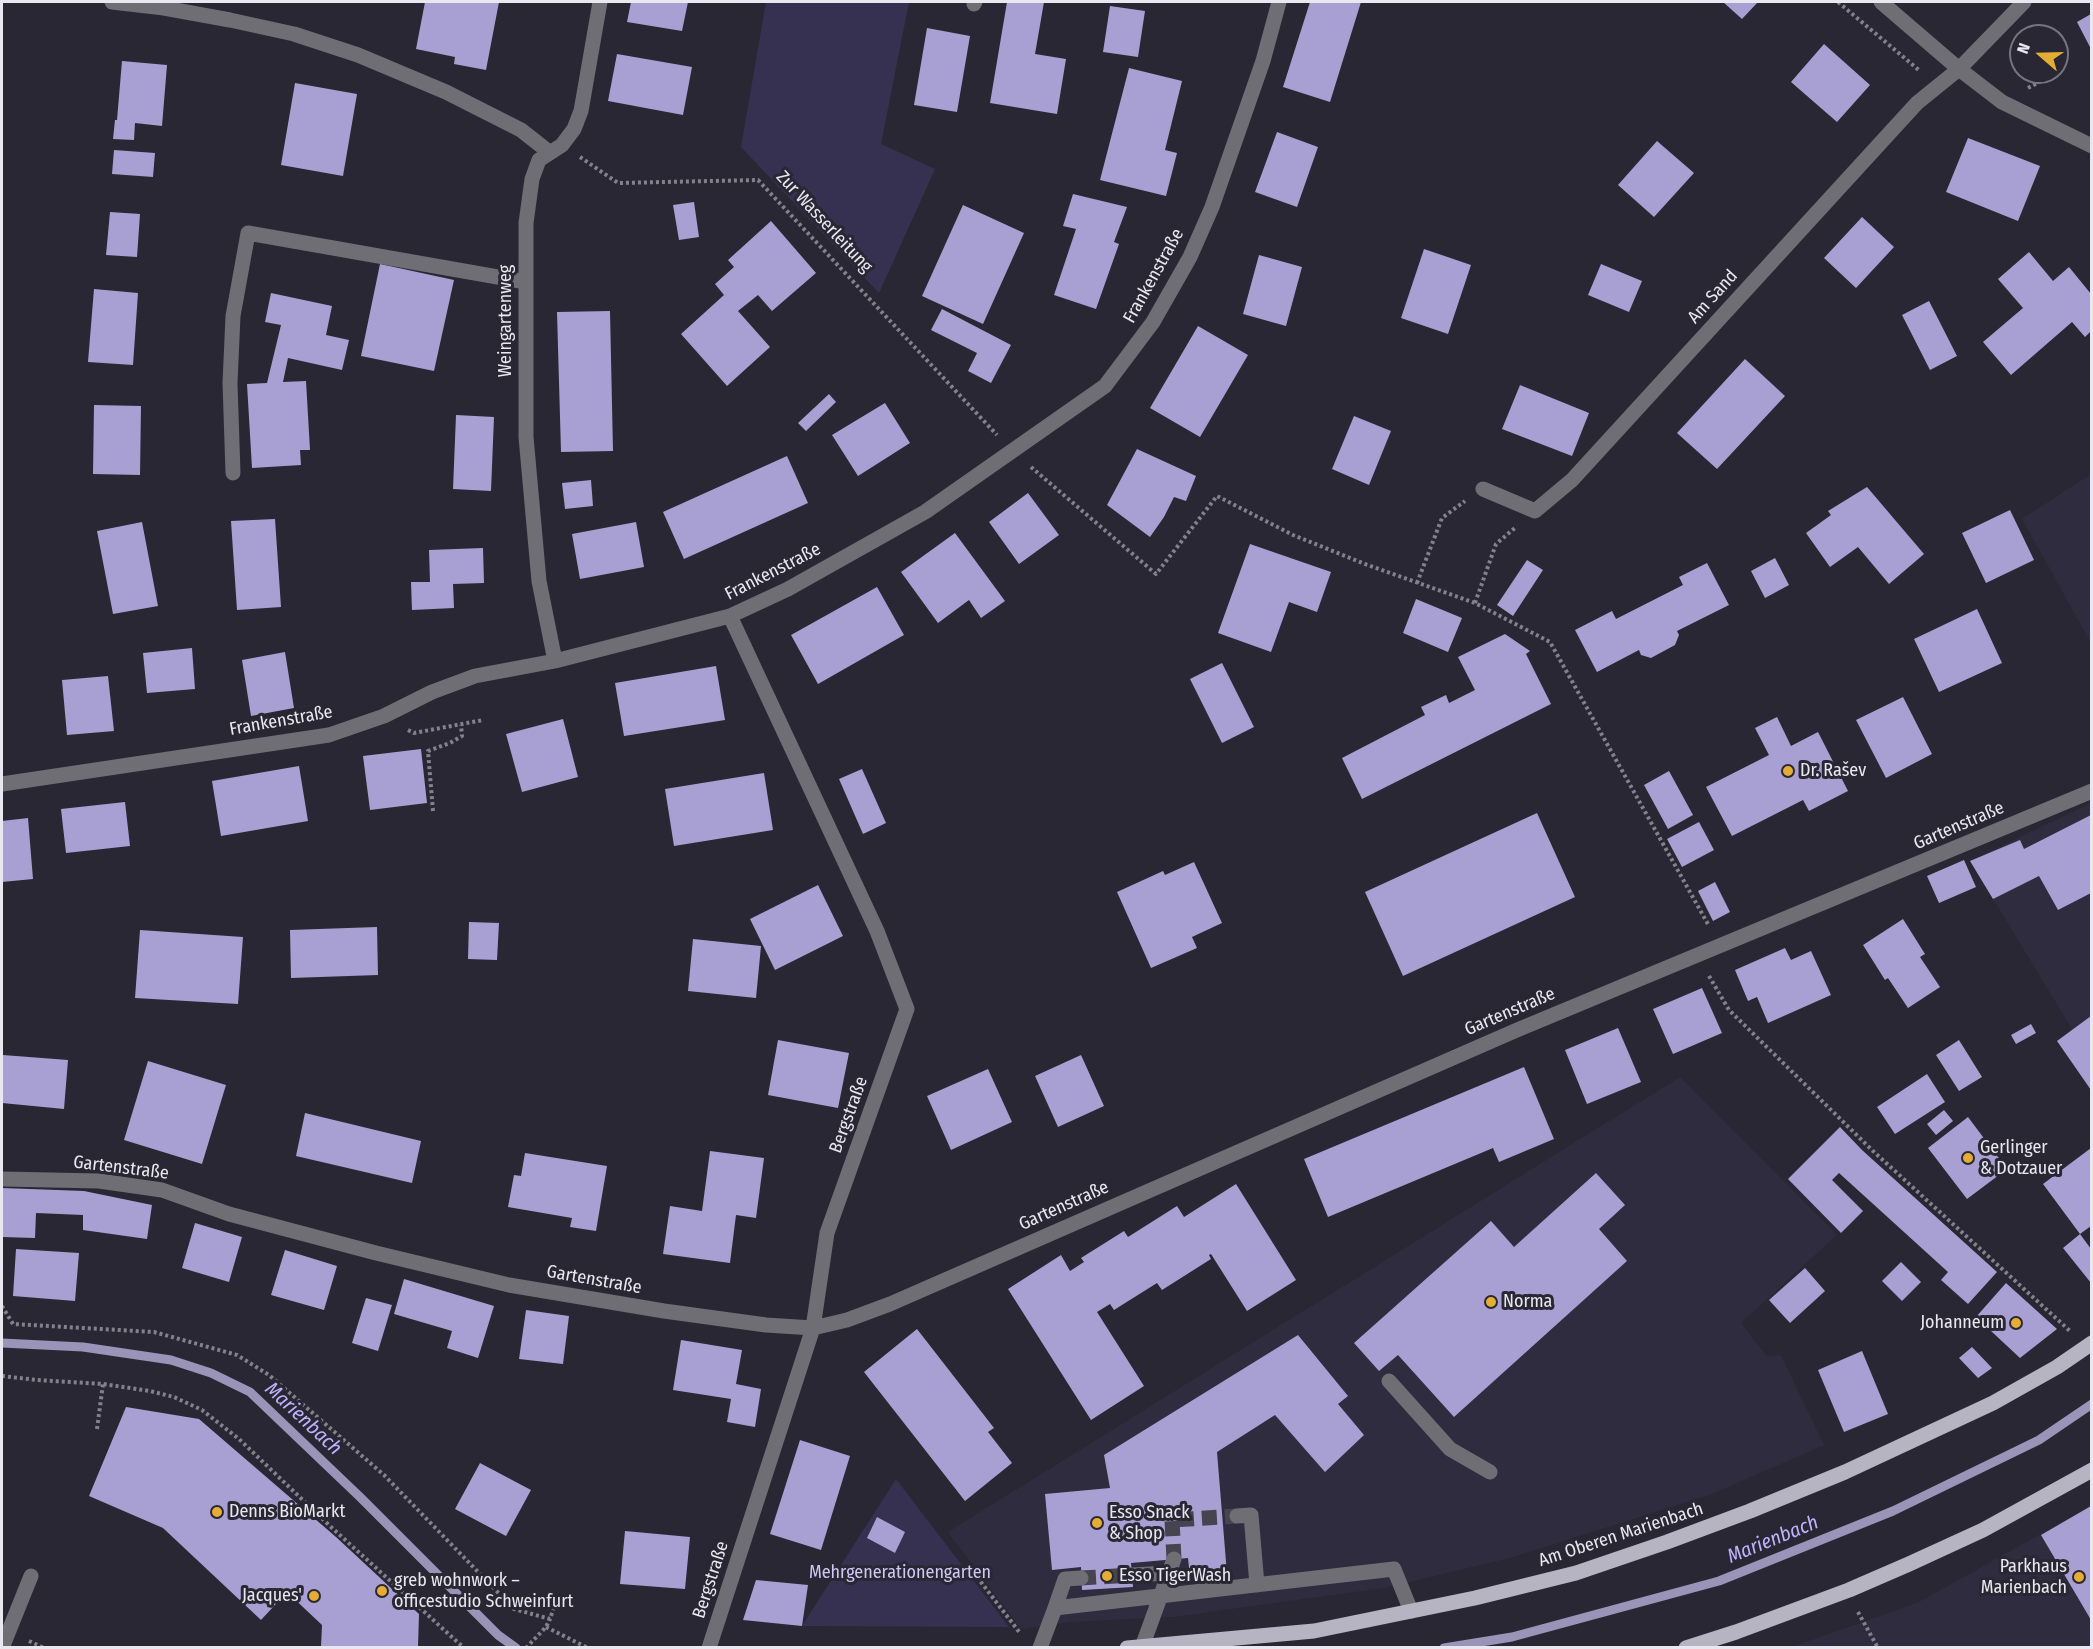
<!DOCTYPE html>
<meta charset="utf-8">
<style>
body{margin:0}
#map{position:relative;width:2093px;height:1649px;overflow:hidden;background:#292733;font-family:"Fira Sans Condensed",sans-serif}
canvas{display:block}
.frame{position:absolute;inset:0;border:3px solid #e9e8f0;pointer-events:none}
.north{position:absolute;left:2009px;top:24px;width:60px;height:60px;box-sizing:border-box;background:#292733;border:2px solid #76747f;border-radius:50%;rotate:290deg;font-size:16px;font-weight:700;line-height:24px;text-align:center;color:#e9e8f0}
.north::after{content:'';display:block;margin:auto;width:21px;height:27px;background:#e5ad35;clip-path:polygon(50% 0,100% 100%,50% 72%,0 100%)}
</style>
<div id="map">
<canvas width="2093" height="1649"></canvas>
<div class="frame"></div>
<div class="north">N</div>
</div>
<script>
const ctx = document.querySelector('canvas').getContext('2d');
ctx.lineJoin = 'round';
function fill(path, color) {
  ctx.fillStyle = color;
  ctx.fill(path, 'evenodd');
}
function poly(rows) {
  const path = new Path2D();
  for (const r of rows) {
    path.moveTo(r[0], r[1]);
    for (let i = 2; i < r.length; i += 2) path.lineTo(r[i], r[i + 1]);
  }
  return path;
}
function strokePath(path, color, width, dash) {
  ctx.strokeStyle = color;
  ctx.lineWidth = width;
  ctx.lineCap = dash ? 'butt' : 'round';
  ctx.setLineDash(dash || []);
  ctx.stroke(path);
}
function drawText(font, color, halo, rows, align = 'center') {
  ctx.font = font + ' "Fira Sans Condensed",sans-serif';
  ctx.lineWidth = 6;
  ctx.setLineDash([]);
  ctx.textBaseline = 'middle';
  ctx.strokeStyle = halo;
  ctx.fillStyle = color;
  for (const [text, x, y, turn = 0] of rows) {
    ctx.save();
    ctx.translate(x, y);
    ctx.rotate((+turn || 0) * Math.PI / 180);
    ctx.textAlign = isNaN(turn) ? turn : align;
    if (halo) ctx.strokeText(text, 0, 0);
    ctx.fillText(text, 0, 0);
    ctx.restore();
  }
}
fill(poly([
 [2091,474,2091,643,2022,519],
 [2091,803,2091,1091,2057,1041,2072,1029,1970,861],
 [1680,1077,1837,1235,1741,1323,1767,1356,1781,1355,1824,1445,1712,1494,1510,1558,1384,1588,1173,1617,1071,1622,1021,1629,948,1532],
 [2091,1506,2091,1647,1789,1648,1917,1603]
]), '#2f2c3f');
fill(poly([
 [766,2,909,2,881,144,935,169,879,293,741,147],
 [896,1479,1009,1627,802,1626]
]), '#373151');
strokePath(poly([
 [2,1343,83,1347,171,1360,211,1373,250,1392,360,1497,498,1635,516,1648],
 [1444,1648,1512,1637,1719,1581,1893,1511,2039,1440,2092,1404]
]), '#9a94b8', 9);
fill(poly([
 [425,2,499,2,486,70,454,64,455,57,416,49],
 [631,2,688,2,682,31,627,22],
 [1007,2,1044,2,1035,54,1066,59,1057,114,990,103],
 [1310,2,1361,2,1330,102,1283,87],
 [1723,2,1758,2,1742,19],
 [1110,6,1145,11,1138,57,1103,52],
 [2091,14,2091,49,2077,22],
 [927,28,970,36,957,112,914,105],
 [1824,44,1870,85,1837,122,1791,82],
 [617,54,692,67,683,115,608,101],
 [122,61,167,65,162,126,135,123,134,140,113,139,115,120,117,120],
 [1129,68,1182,81,1165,150,1177,153,1166,196,1100,180],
 [295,83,357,94,343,176,281,165],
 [1277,132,1318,147,1297,207,1255,192],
 [1968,138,2040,166,2018,221,1946,192],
 [1657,141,1694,173,1654,217,1618,185],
 [114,150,155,153,153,177,112,174],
 [1073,194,1127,207,1114,242,1119,244,1096,309,1054,295,1076,229,1063,226],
 [694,202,699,237,679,240,673,205],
 [963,205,1024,233,983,324,922,296],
 [110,212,140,214,137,257,106,255],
 [1862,217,1894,247,1856,288,1824,258],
 [771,221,816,273,772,311,758,295,738,311,770,347,727,386,681,334,724,295,715,284,734,267,728,260],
 [1424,249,1471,265,1448,334,1401,318],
 [2029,252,2053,281,2069,267,2091,294,2091,331,2085,337,2072,322,2011,375,1983,342,2023,308,1998,279],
 [1259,255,1302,267,1286,326,1243,314],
 [380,264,454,280,434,371,361,356],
 [1601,264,1642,281,1629,312,1588,295],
 [94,289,138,293,133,365,88,362],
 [271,293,332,306,326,335,349,340,342,370,288,358,283,382,306,381,310,450,300,450,301,465,252,468,247,384,267,383,281,325,265,322],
 [1929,301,1957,356,1930,370,1902,315],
 [942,309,1011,345,991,383,968,371,977,353,931,330],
 [610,311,613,451,561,452,557,312],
 [1198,326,1248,355,1200,437,1150,408],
 [1745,359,1785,396,1717,469,1677,433],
 [1520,385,1589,413,1572,456,1502,429],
 [829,394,836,402,806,431,798,423],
 [885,403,910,443,858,476,832,435],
 [94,405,141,406,140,475,93,474],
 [456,415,494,417,491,491,453,489],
 [1354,416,1391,431,1369,485,1332,469],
 [1137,449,1196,476,1186,501,1174,497,1164,517,1150,537,1107,505],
 [787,456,808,503,684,559,663,512],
 [591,480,593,506,565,509,562,483],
 [1867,487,1924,554,1889,584,1858,547,1830,567,1806,533,1831,515,1828,511],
 [1028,493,1059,535,1019,564,989,522],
 [2010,510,2034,560,1986,583,1962,533],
 [275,519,281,607,237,610,231,521],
 [142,522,158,606,113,614,97,531],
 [636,522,644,567,580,579,572,534],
 [955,533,1005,601,981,618,969,600,938,623,901,572],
 [1250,544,1331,572,1317,612,1289,602,1271,652,1218,633],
 [483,548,484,583,453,584,454,608,412,610,411,582,430,582,429,550],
 [1775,558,1789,585,1765,598,1751,571],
 [1527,560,1543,570,1513,616,1497,605],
 [1707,563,1729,605,1677,631,1679,635,1675,645,1651,658,1641,655,1639,650,1597,672,1575,630,1612,611,1616,619,1683,585,1679,577],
 [877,587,904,635,818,684,791,635],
 [1416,599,1462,618,1448,652,1403,633],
 [1977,609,2002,663,1939,692,1914,639],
 [1505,634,1530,651,1526,654,1551,704,1362,799,1342,758,1425,715,1421,707,1446,695,1449,703,1475,690,1458,657],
 [192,648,195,689,147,693,143,653],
 [285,652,294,708,251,716,242,660],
 [1222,663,1254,727,1222,743,1190,679],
 [716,666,725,720,624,736,615,683],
 [108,676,114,731,67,735,62,680],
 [1903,697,1932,754,1886,778,1856,720],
 [1777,717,1791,746,1818,732,1848,791,1809,811,1803,800,1732,836,1706,787,1769,755,1755,728],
 [563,719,578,777,522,792,506,734],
 [421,749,427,803,370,810,363,756],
 [299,766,308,821,221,836,212,781],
 [862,769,886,823,863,834,839,779],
 [1669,771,1693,815,1668,829,1644,785],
 [764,773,773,830,674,846,665,789],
 [125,802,130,846,66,853,61,809],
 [1537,813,1575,897,1403,976,1365,892],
 [2091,815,2091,893,2058,910,2039,876,1993,899,1970,861,2020,840,2024,849],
 [28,818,33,879,2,882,2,821],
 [1699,822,1714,850,1682,867,1667,839],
 [1964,860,1976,887,1939,903,1927,876],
 [1194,862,1222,923,1192,937,1197,948,1151,968,1117,892,1163,871,1165,875],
 [1715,882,1730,912,1713,921,1698,891],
 [818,885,843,936,775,970,750,919],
 [1903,919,1925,954,1920,957,1940,987,1908,1008,1888,978,1885,980,1863,945],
 [469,922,499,923,497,960,468,959],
 [377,927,378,975,291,978,290,930],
 [140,930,243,937,238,1004,135,998],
 [693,939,761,946,756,998,688,991],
 [1785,948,1791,960,1811,951,1831,995,1768,1023,1757,997,1748,1001,1735,970],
 [1702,988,1722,1033,1673,1054,1653,1009],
 [2091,1016,2091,1090,2057,1041],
 [2031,1024,2036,1033,2016,1044,2011,1035],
 [1618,1028,1641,1082,1587,1104,1565,1050],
 [778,1040,849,1053,838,1108,768,1095],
 [1959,1040,1982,1077,1959,1091,1936,1055],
 [3,1055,68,1060,64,1109,2,1103],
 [1081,1055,1104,1106,1058,1127,1035,1076],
 [148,1061,226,1085,202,1164,124,1140],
 [1524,1067,1554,1139,1499,1162,1493,1148,1328,1217,1304,1159],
 [988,1069,1012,1122,951,1150,927,1096],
 [1927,1074,1945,1102,1895,1134,1877,1107],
 [1944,1110,1953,1121,1936,1135,1927,1124],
 [305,1113,421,1141,412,1183,296,1156],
 [1968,1117,2007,1169,1967,1199,1928,1148],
 [1840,1127,1862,1150,1997,1272,1968,1304,1941,1280,1948,1272,1839,1173,1832,1180,1863,1211,1841,1233,1788,1179],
 [2091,1148,2091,1226,2080,1234,2043,1184],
 [710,1151,764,1158,756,1218,736,1215,730,1263,663,1254,670,1206,702,1211],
 [525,1153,607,1166,596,1231,570,1227,572,1218,508,1207,514,1175,521,1176],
 [1596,1173,1625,1205,1599,1229,1627,1261,1454,1417,1398,1355,1379,1371,1354,1343,1491,1221,1514,1247],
 [1236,1184,1296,1280,1247,1311,1211,1254,1209,1255,1211,1259,1162,1290,1157,1283,1114,1310,1110,1304,1097,1312,1144,1386,1091,1420,1008,1289,1061,1255,1070,1271,1084,1262,1081,1258,1124,1231,1128,1237,1177,1206,1184,1217],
 [2,1188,84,1191,152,1205,147,1239,83,1230,83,1215,36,1213,35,1238,2,1237],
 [195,1223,242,1237,229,1282,182,1268],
 [2080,1234,2091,1249,2091,1283,2063,1248],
 [16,1249,79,1253,75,1301,13,1296],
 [285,1250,337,1266,324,1310,271,1295],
 [1901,1262,1921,1282,1902,1301,1882,1281],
 [1805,1268,1825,1291,1790,1323,1769,1300],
 [404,1279,494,1306,478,1358,447,1348,452,1331,394,1314],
 [2006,1283,2057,1329,2020,1358,1976,1317],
 [366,1298,392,1305,378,1351,352,1343],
 [526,1310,569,1316,563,1364,519,1359],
 [917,1329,994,1428,988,1432,1012,1463,965,1501,864,1372],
 [1298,1335,1348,1396,1338,1404,1364,1435,1325,1472,1275,1415,1217,1452,1227,1574,1190,1577,1188,1558,1131,1563,1133,1587,1082,1590,1081,1567,1052,1570,1045,1494,1110,1488,1104,1455],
 [681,1340,742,1350,736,1384,761,1389,755,1427,727,1422,731,1399,673,1390],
 [1972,1347,1992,1368,1978,1378,1959,1358],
 [1862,1351,1888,1414,1844,1432,1818,1370],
 [126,1407,199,1419,336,1537,419,1614,418,1647,321,1647,322,1625,287,1592,261,1620,163,1528,89,1496],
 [800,1440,850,1456,821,1550,770,1534],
 [480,1463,531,1490,506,1536,455,1509],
 [2091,1506,2091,1620,2041,1535],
 [877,1517,905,1532,895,1553,867,1538],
 [625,1531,690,1537,685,1589,620,1584],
 [756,1580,808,1585,802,1626,743,1620]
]), '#a8a0d3');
strokePath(poly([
 [1174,1559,1172,1520,1237,1516],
 [1081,1578,1132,1575]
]), '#46444f', 15, [15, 8]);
strokePath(poly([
 [1838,2,1920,71],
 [2028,88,2054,74],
 [580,157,618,183,758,180,997,435],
 [1031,467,1156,574,1217,496,1293,535,1365,564,1475,603,1550,642,1709,926],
 [1417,583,1442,518,1465,501],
 [1475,603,1496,544,1516,527],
 [408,730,414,733,483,720],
 [433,811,428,751,450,743,462,736,461,725],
 [1709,976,1729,1010,1873,1151,2070,1331],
 [2,1306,13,1324,154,1332,237,1355,269,1375,384,1475,514,1609,550,1619,554,1607],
 [2,1376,37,1380,103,1384,150,1391,174,1397,202,1410,239,1439,331,1527,464,1648],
 [97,1429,103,1384],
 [977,1577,1020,1633],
 [1858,1612,1878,1648],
 [546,1627,588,1648],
 [29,1641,44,1648],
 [526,1648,546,1627,550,1619]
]), '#83828c', 4, [3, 3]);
strokePath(poly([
 [112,2,164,8,230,20,294,34,358,55,446,92,521,130,549,152],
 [1881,2,1959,69,2002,102,2092,146],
 [974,4,975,2],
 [233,473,230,383,233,316,248,233,526,282],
 [1483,489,1535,511,1572,480,1917,103,1959,69,2024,2],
 [555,661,539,581,526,437,526,223,532,179,539,160,562,145,574,129,581,111,600,2],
 [2,784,329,735,384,716,432,692,475,676,555,661,730,616,788,589,925,512,1105,386,1153,322,1190,257,1212,207,1263,61,1279,2],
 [2,1179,99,1181,162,1190,229,1214,376,1253,509,1285,664,1311,766,1325,813,1328,847,1320,890,1304,1517,1030,2092,791],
 [1389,1381,1450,1449,1490,1472],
 [1237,1516,1251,1515,1257,1585],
 [1132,1575,1169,1573],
 [1055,1608,1065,1579,1081,1578],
 [1142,1647,1174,1559],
 [2,1648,31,1576],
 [709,1648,813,1328,827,1233,907,1009,877,931,730,616],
 [1040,1648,1055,1608,1394,1569,1411,1611]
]), '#6f6e75', 15);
strokePath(poly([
 [1127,1648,1314,1631,1475,1598,1576,1573,1667,1542,1750,1511,1845,1472,1993,1403,2057,1367,2092,1343],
 [1686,1648,1736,1632,1849,1590,1909,1564,1983,1530,2092,1470]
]), '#b6b4c2', 15);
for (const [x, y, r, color] of [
 [1788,771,6,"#e5ad35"],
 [1968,1158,6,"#e5ad35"],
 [1491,1302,6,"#e5ad35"],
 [2016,1323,6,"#e5ad35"],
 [217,1512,6,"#e5ad35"],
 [1097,1523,6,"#e5ad35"],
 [1107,1576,6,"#e5ad35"],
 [2079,1577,6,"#e5ad35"],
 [382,1591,6,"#e5ad35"],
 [314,1596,6,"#e5ad35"]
]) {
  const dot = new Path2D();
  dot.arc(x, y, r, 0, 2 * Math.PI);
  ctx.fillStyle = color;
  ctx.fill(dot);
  strokePath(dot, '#292733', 2);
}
drawText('18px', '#e9e8f0', '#292733', [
 ["Zur Wasserleitung",824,222,47],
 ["Frankenstraße",1154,276,-61],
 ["Am Sand",1713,297,-48],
 ["Weingartenweg",506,321,-90],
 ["Frankenstraße",773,572,-27],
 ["Frankenstraße",281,721,-10],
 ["Gartenstraße",1959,826,-23],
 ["Gartenstraße",1510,1012,-23],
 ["Bergstraße",849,1115,-70],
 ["Gartenstraße",121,1168,7],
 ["Gartenstraße",1064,1206,-24],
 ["Gartenstraße",594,1280,10],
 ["Am Oberen Marienbach",1621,1535,-18],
 ["Bergstraße",711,1580,-72]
]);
drawText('18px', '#e9e8f0', '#292733', [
 ["Dr. Rašev",1800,771],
 ["Gerlinger",1980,1148],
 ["& Dotzauer",1980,1169],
 ["Norma",1503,1302],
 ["Johanneum",2004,1323,"right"],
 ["Denns BioMarkt",229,1512],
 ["Esso Snack",1109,1513],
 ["& Shop",1109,1534],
 ["Parkhaus",2067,1567,"right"],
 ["Marienbach",2067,1588,"right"],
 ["Esso TigerWash",1119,1576],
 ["greb wohnwork –",394,1581],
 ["officestudio Schweinfurt",394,1602],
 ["Jacques'",302,1596,"right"]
], 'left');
drawText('18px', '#cfc8f5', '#292733', [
 ["Mehrgenerationengarten",900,1573]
]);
drawText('italic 20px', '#c0b3fd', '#292733', [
 ["Marienbach",303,1419,43],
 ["Marienbach",1773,1540,-22]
]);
</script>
